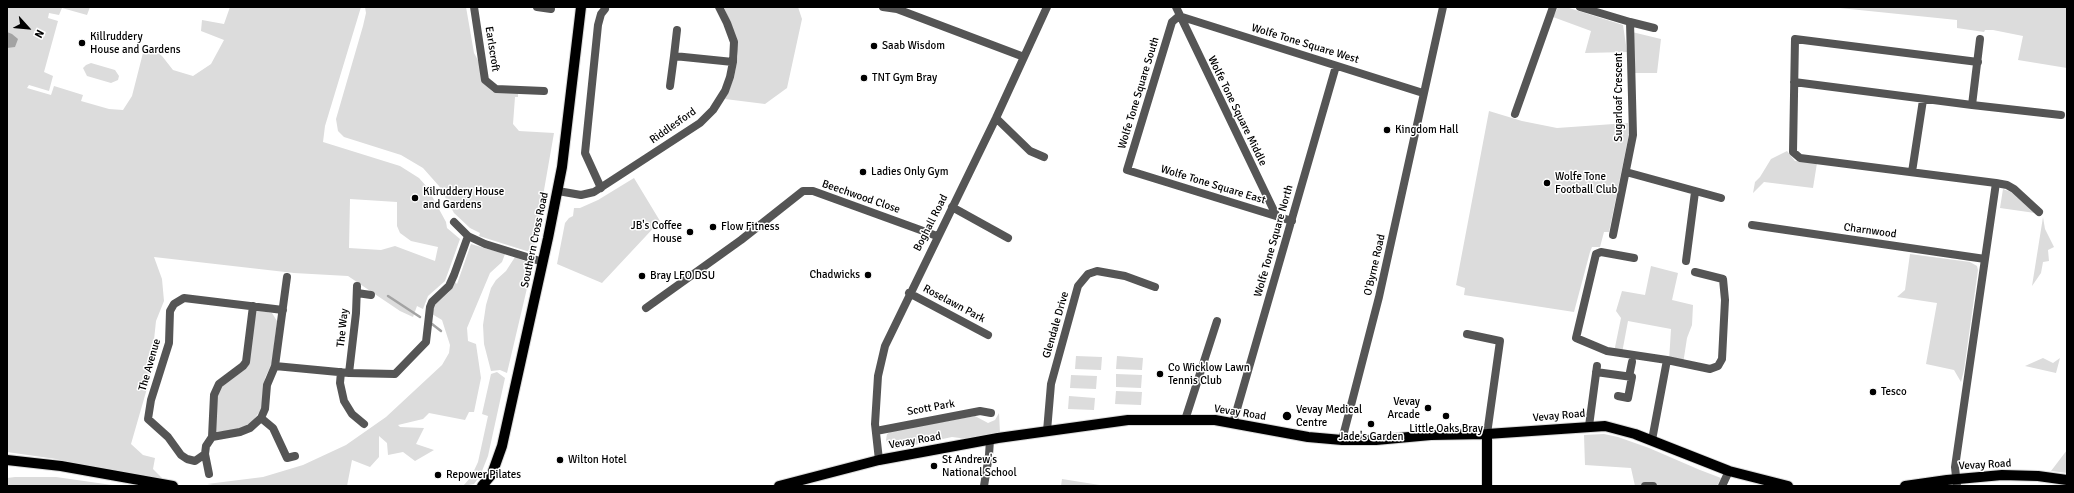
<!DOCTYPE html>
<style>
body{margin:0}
#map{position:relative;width:2074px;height:493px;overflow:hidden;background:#fff;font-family:Signika,sans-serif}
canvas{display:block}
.frame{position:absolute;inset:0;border:8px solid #000;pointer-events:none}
.north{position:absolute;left:8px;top:8px;width:40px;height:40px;-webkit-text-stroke:3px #fff;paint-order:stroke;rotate:117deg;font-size:11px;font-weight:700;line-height:16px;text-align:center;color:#000}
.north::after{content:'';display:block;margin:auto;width:14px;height:18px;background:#000;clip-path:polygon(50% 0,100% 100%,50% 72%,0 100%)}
</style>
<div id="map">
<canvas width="2074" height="493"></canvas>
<div class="frame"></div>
<div class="north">N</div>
</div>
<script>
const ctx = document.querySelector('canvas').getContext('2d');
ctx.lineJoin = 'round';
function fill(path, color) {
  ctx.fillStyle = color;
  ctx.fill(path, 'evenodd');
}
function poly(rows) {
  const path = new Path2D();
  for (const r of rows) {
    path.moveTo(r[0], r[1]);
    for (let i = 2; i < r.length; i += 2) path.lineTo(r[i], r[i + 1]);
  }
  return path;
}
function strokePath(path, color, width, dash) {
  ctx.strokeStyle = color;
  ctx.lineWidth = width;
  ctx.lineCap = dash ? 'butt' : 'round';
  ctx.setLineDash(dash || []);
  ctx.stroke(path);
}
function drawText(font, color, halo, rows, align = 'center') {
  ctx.font = font + ' Signika,sans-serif';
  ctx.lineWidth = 3;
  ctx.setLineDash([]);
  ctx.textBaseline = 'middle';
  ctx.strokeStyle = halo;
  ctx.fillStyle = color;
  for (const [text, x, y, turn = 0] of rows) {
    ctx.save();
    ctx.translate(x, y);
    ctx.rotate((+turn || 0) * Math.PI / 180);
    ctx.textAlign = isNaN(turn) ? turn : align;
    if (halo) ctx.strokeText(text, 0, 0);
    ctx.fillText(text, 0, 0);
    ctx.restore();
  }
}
fill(poly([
 [7,7,90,7,87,15,62,8,59,15,49,13,48,18,58,21,44,72,53,76,49,91,29,85,27,88,51,95,54,86,83,95,81,101,109,109,123,110,132,96,144,49,153,49,162,56,173,70,193,76,211,64,224,40,201,31,202,20,224,24,230,7,361,7,325,126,323,142,400,166,419,178,427,187,446,222,447,228,460,239,445,281,428,296,423,309,417,306,413,317,400,311,348,276,294,273,154,257,162,279,164,301,156,321,150,378,131,444,143,455,155,458,153,469,163,479,82,466,56,459,7,452],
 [350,199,397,202,397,226,400,233,411,241,438,247,435,261,395,246,381,250,349,248],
 [365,7,466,7,474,53,480,64,482,82,493,92,518,93,518,97,515,97,513,124,519,131,554,133,533,253,479,236,480,233,470,228,454,213,439,186,423,168,401,155,344,137,338,131,336,119,363,26,366,13],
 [724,7,798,7,802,19,787,88,765,104,725,99,734,78,738,56,734,32],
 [1558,7,1566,7,1623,25,1627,52,1585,53,1591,31,1553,17],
 [1830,7,2067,7,2067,68,2018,60,2023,36,1993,30,1985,30,1984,32,1957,28,1957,20],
 [1632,32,1661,39,1657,73,1634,73],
 [91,63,115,70,119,76,118,80,111,83,87,76,83,68,86,65],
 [1489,111,1522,121,1557,128,1628,123,1629,134,1609,232,1604,232,1600,247,1592,247,1590,252,1574,312,1464,295,1465,288,1456,285],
 [1787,151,1795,161,1817,163,1813,188,1764,182,1753,193,1755,182,1760,177,1771,159],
 [634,178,660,221,602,283,557,264,565,223,569,218,573,216,574,208,580,208,598,200],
 [2003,189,2011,192,2035,213,2000,208],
 [2043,217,2045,229,2054,247,2048,250,2049,261,2043,262,2041,273,2032,286],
 [471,244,505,254,502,262,490,273,467,328,468,341,476,344,481,378,474,412,469,412,465,420,429,413,423,419,398,425,400,427,424,428,416,444,434,450,415,461,403,452,388,455,387,443,379,436,379,457,370,467,352,460,347,486,219,486,207,484,263,477,303,465,346,445,386,417,442,365,449,353,450,345,442,320,432,314,435,304,449,292,455,282,457,284],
 [1910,254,1970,262,1977,266,1978,270,1964,370,1961,382,1954,370,1926,364,1937,303,1897,297,1905,290],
 [515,257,529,263,532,267,507,373,500,370,491,371,484,344,483,325,486,305,491,288,496,280,506,271],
 [1651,266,1678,273,1672,300,1693,305,1692,325,1687,338,1683,364,1669,361,1671,329,1628,321,1622,353,1614,352,1621,318,1616,311,1622,291,1645,295],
 [256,310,272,313,277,321,272,363,265,378,261,410,250,424,236,430,216,432,215,405,220,388,243,369],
 [1076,356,1102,357,1101,370,1075,369],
 [1117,356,1143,358,1142,370,1116,369],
 [2043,358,2053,363,2060,358,2056,373,2025,366],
 [497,372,505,378,488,456,480,476,474,484,463,486,471,477,478,462,488,416,482,414,491,374],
 [1116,374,1142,375,1141,388,1116,387],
 [1071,375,1097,376,1096,389,1070,388],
 [1116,391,1142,392,1141,405,1115,404],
 [1069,396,1095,398,1094,410,1068,409],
 [999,413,1000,433,968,439,952,437,895,449,889,446,886,440,887,434,892,431,975,416,988,423,995,420],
 [1604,434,1618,437,1649,448,1700,470,1721,478,1717,486,1635,486,1631,468,1585,465,1584,435],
 [2067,450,2067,473,2051,471],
 [15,477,56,477,119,486,7,486,7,478],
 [1062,479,1106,486,1061,486]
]), '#dcdcdc');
fill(poly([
 [7,32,12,34,18,39,15,47,7,48]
]), '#a3a3a3');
strokePath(poly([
 [388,296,420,317],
 [432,324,441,331]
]), '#a3a3a3', 2.5);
const major = poly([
 [1487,434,1487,486],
 [7,460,61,466,173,486],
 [482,486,492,474,502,446,548,238,562,167,581,7],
 [779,486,879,460,998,438,1128,420,1215,420,1308,437,1342,440,1376,440,1431,435,1487,434,1605,426,1635,434,1729,471,1788,486],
 [1905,486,1947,480,2002,475,2038,476,2067,480]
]);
strokePath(major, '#dbdbdb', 12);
strokePath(poly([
 [474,7,485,80,496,89,544,91],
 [537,7,551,9],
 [883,7,897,9,1024,57],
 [1176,7,1276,215],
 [1580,7,1630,22,1633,135,1613,235],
 [1179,16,1172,22,1127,170,1292,221],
 [1179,16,1423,93],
 [1630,22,1654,28],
 [674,56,677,30],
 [1978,62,1795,39,1793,152,1800,158,1996,183,1985,259],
 [1794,82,1972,105,1980,39],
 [670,86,674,56,733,62,734,42,727,23,719,7],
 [1972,105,2061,115],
 [1515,114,1553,7],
 [996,118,1030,151,1044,157],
 [1626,172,1721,198],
 [1912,172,1923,100],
 [1996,183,2007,185,2014,189,2039,212],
 [601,188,585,153,598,25,601,14,605,9],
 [558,191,581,195,594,192,700,123,713,110,725,91,730,77,733,62],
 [952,207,1008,238],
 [454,222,468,236,485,244,543,262],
 [1752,225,1985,259,1955,467,1957,486],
 [1634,258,1601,252,1596,254,1576,338,1607,351,1667,360,1652,440],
 [1686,261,1695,192],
 [287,277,275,366,349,373,395,374,426,342,430,307,432,302,449,286,454,275,468,236],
 [357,293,371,295],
 [909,293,988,335],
 [646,308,741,240,803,191,813,191,937,236],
 [1467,334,1500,341,1487,434],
 [1667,360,1710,369,1718,366,1722,359,1725,300,1723,279,1695,272],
 [275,366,267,385,265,409,261,418,250,428,240,432,212,437,206,446,205,454,195,461,187,459,181,455,168,437,148,419,151,400,169,343,170,311,174,304,184,298,283,310],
 [341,372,340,383,344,401,352,414,364,424],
 [1596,372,1632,377,1628,398,1618,396],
 [349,373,356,313,357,286],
 [1629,377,1632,362],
 [261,418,273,428,287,458,295,456],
 [1185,420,1217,321],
 [1233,423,1336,66],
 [1589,426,1597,366],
 [876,431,980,411,991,413],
 [1047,431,1051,384,1078,286,1088,274,1097,271,1125,276,1155,287],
 [212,437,214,395,219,384,243,366,246,362,253,306],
 [1342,440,1379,297,1443,7],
 [205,454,209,474],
 [879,460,875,424,878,376,885,346,996,118,1047,7],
 [984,486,989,455,990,440],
 [1645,486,1653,486],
 [1722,486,1729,471]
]), '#555', 8);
strokePath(major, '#000', 10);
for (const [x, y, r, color] of [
 [82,43,4,"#000"],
 [874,46,4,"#000"],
 [864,78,4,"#000"],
 [1387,130,4,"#000"],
 [863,172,4,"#000"],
 [1547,183,4,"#000"],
 [415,198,4,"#000"],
 [713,227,4,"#000"],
 [690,232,4,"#000"],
 [868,275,4,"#000"],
 [642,276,4,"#000"],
 [1160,374,4,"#000"],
 [1873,392,4,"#000"],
 [1428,408,4,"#000"],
 [1287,416,5,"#000"],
 [1446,416,4,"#000"],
 [1371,424,4,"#000"],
 [560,460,4,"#000"],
 [934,466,4,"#000"],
 [438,475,4,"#000"]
]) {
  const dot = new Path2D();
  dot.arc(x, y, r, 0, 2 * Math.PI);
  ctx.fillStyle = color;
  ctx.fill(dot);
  strokePath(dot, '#fff', 1.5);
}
drawText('11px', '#000', '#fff', [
 ["Killruddery",90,37],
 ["House and Gardens",90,50],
 ["Saab Wisdom",882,46],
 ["TNT Gym Bray",872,78],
 ["Kingdom Hall",1395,130],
 ["Ladies Only Gym",871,172],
 ["Wolfe Tone",1555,177],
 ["Football Club",1555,190],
 ["Kilruddery House",423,192],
 ["and Gardens",423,205],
 ["JB's Coffee",682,226,"right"],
 ["House",682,239,"right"],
 ["Flow Fitness",721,227],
 ["Chadwicks",860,275,"right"],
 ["Bray LFO DSU",650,276],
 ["Co Wicklow Lawn",1168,368],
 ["Tennis Club",1168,381],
 ["Tesco",1881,392],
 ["Vevay",1420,402,"right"],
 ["Arcade",1420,415,"right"],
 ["Vevay Medical",1296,410],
 ["Centre",1296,423],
 ["Little Oaks Bray",1446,429,"center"],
 ["Jade's Garden",1371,437,"center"],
 ["Wilton Hotel",568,460],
 ["St Andrew's",942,460],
 ["National School",942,473],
 ["Repower Pilates",446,475]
], 'left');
drawText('11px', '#000', '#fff', [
 ["Wolfe Tone Square West",1305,44,17],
 ["Earlscroft",492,49,81],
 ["Wolfe Tone Square South",1139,93,-73],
 ["Sugarloaf Crescent",1619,97,-90],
 ["Wolfe Tone Square Middle",1237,111,64],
 ["Riddlesford",673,126,-35],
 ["Wolfe Tone Square East",1213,185,17],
 ["Beechwood Close",861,197,19],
 ["Boghall Road",931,223,-63],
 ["Charnwood",1870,231,8],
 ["Southern Cross Road",535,240,-78],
 ["Wolfe Tone Square North",1274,241,-74],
 ["O'Byrne Road",1375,265,-77],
 ["Roselawn Park",954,304,28],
 ["Glendale Drive",1056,325,-74],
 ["The Way",343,328,-84],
 ["The Avenue",150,365,-74],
 ["Scott Park",931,408,-10],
 ["Vevay Road",1240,413,9],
 ["Vevay Road",1559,416,-5],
 ["Vevay Road",915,441,-10],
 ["Vevay Road",1985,465,-3]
]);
</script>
